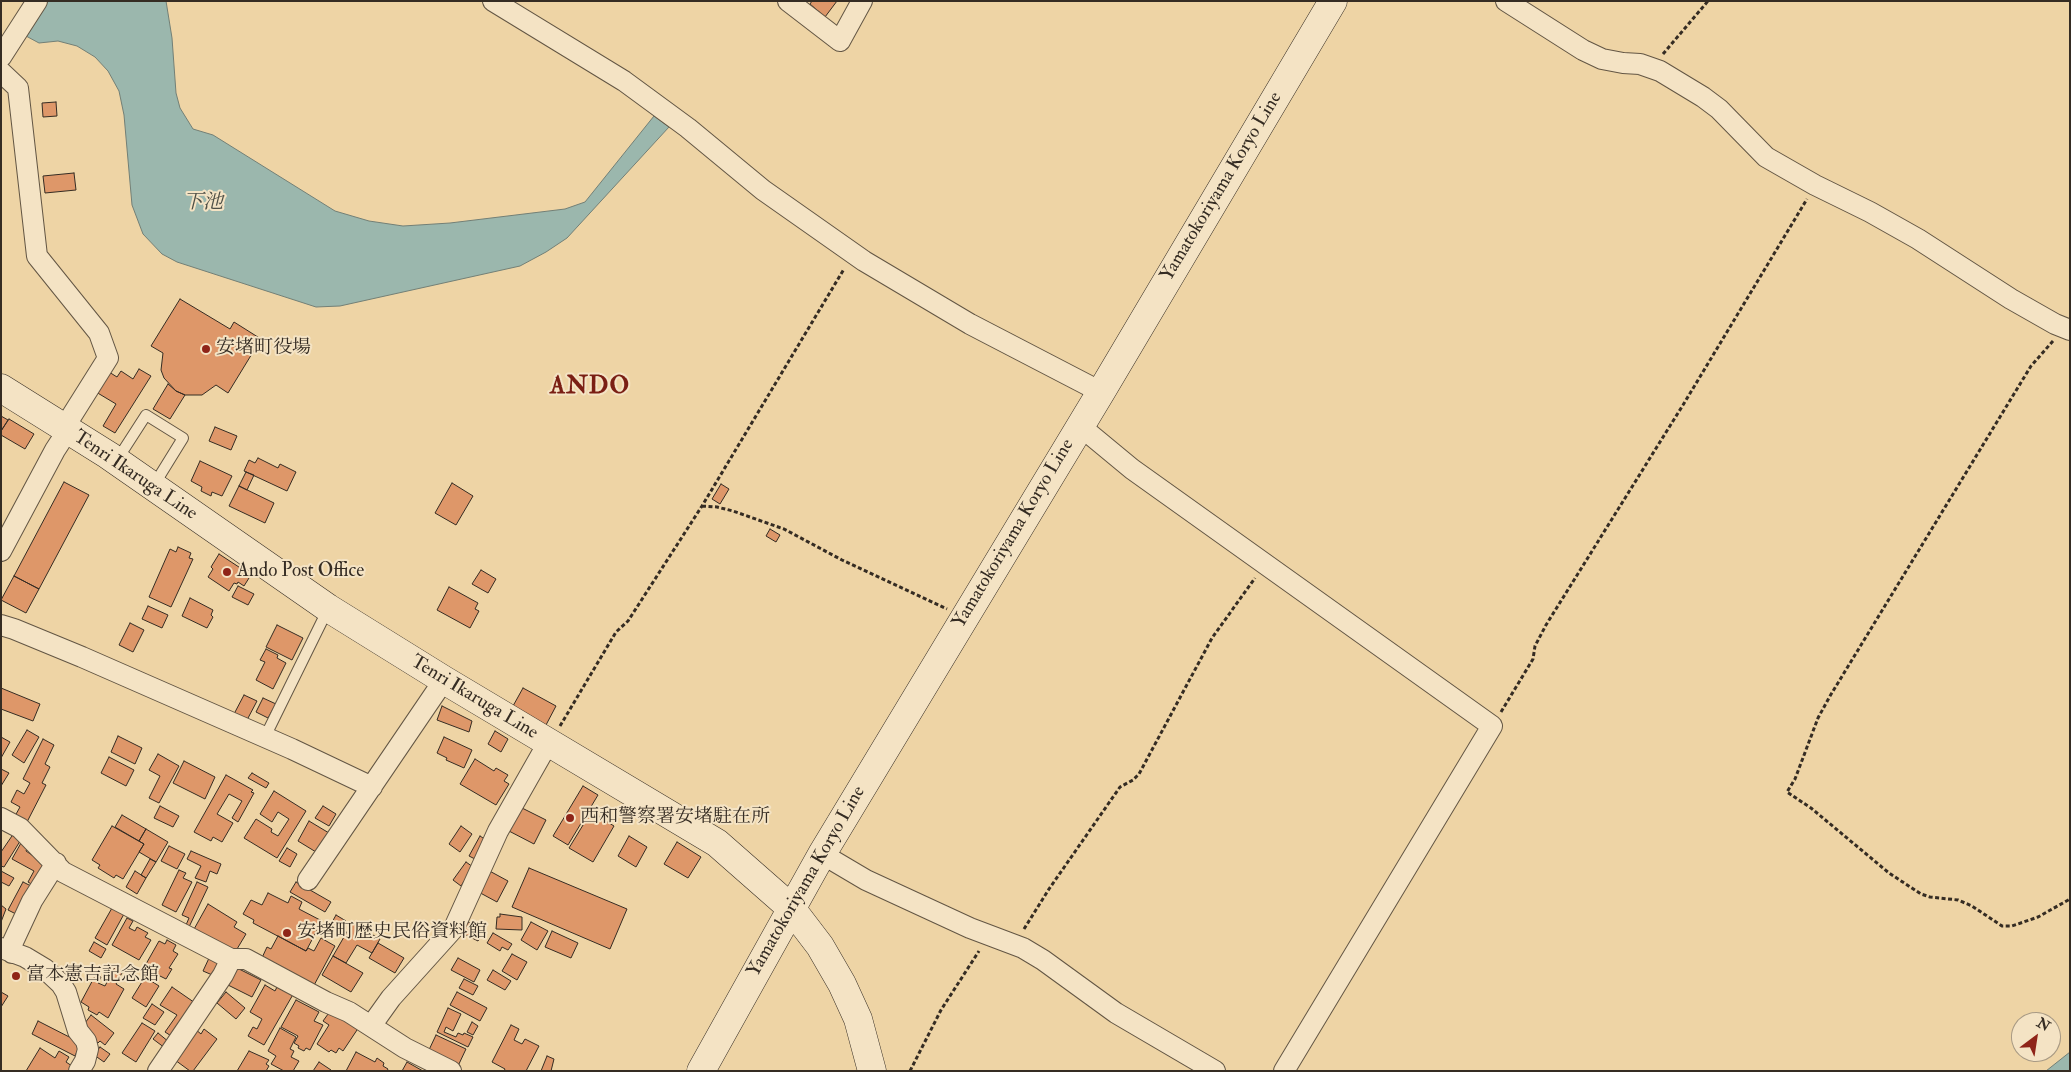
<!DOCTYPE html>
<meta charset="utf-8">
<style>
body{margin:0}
#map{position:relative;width:2071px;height:1072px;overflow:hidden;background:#eed4a5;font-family:"IM FELL Double Pica",serif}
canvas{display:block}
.frame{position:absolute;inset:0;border:2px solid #352c23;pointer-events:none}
.north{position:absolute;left:2011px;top:1012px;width:50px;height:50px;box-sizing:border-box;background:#f4e3c4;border:1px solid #a89a84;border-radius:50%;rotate:31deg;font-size:14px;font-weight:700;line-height:20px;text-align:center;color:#352c23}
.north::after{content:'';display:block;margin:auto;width:18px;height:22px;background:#8f2418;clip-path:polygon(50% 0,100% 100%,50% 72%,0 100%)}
</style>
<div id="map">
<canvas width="2071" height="1072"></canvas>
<div class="frame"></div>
<div class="north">N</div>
</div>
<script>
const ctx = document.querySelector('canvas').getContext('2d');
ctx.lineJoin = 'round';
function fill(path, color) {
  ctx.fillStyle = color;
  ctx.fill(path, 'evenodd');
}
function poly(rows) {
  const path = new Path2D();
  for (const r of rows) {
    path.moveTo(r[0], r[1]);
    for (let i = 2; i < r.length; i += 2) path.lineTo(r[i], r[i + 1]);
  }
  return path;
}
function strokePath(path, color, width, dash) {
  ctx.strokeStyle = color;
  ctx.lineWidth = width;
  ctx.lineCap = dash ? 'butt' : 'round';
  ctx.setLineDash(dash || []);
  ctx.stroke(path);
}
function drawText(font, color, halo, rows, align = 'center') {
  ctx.font = font + ' "IM FELL Double Pica","Noto Serif JP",serif';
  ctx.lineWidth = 4;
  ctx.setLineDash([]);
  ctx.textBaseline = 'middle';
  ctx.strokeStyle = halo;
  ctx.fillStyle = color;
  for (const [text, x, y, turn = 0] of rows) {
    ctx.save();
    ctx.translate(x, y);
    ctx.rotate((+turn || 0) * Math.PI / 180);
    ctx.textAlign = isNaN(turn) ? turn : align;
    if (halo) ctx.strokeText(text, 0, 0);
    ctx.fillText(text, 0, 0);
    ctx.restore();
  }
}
const water = poly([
 [48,1,166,1,172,38,176,93,180,108,193,129,213,135,335,211,369,221,403,226,450,223,565,209,585,202,654,116,669,127,567,238,546,252,520,266,340,306,316,307,177,262,162,254,143,234,132,205,124,115,119,91,108,71,95,57,77,46,58,41,39,43,26,36,48,1],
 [2070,1052,2070,1071,2046,1071,2070,1052]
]);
fill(water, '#9bb7ad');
strokePath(water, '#727f76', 1);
const building = poly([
 [812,1,837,1,825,17,810,4,812,1],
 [56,102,57,116,43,117,42,103,56,102],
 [74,173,76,190,45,193,43,176,74,173],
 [180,299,230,329,234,322,261,339,228,393,216,385,202,395,185,395,176,391,164,378,161,370,163,353,151,346,180,299],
 [139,369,151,376,115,433,103,426,116,404,96,392,109,372,117,377,121,371,133,379,139,369],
 [168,384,176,391,185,395,170,419,153,409,168,384],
 [1,416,8,420,1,431,1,416],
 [9,419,34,434,25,449,1,435,1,431,9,419],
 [215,427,237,436,231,450,209,441,215,427],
 [258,458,278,468,280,464,296,472,287,491,244,471,249,460,255,463,258,458],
 [200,461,232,476,222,496,212,492,211,496,201,491,202,487,191,481,200,461],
 [246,472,254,475,247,490,239,486,246,472],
 [64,482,89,495,39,589,14,576,64,482],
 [452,483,473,496,456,525,435,513,452,483],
 [721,484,729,489,720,504,712,499,721,484],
 [239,486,274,503,265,523,229,506,239,486],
 [770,529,780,535,776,542,766,536,770,529],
 [178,547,191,553,189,558,193,559,171,607,149,597,170,549,176,552,178,547],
 [219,554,245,571,243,574,249,578,244,586,238,582,237,584,234,583,229,591,208,577,213,569,211,567,219,554],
 [481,570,496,579,488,593,472,584,481,570],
 [14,576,39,589,26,613,1,600,14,576],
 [238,586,254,594,248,605,232,597,238,586],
 [449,587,478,603,475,609,479,611,470,628,437,610,449,587],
 [190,598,213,610,211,615,213,617,207,628,182,616,190,598],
 [148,606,168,615,162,628,142,619,148,606],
 [130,623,144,630,133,652,119,645,130,623],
 [277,625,303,638,292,660,266,647,277,625],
 [266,649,278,655,277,658,286,663,273,689,256,680,265,662,260,660,266,649],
 [1,688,40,704,33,721,1,709,1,688],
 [523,688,556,706,546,725,513,706,523,688],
 [244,695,257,701,247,720,234,714,244,695],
 [263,698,276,704,268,718,256,712,263,698],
 [442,706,472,721,469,732,437,720,442,706],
 [27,730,39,737,24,763,12,755,27,730],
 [495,731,508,739,501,752,488,744,495,731],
 [118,736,142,748,135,764,111,752,118,736],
 [1,737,10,742,1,758,1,737],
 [444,737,472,750,464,768,446,760,447,758,437,753,444,737],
 [43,739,54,745,45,764,50,767,42,783,46,785,27,822,15,816,20,807,11,802,17,790,24,794,30,783,23,779,43,739],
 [158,754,179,766,159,803,149,798,160,776,149,770,158,754],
 [109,757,134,770,126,786,101,773,109,757],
 [475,759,494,771,496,768,508,775,504,781,509,784,496,805,460,784,475,759],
 [184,761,215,777,205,799,173,783,184,761],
 [1,769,9,773,1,786,1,769],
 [252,773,269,783,266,788,248,778,252,773],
 [226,775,253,790,251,792,254,793,238,822,232,818,242,801,229,794,217,814,233,823,222,842,213,837,211,841,194,832,226,775],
 [583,786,598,795,568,845,553,836,583,786],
 [274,791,306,811,277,858,244,838,256,819,272,829,271,832,278,836,289,819,278,812,272,822,260,814,274,791],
 [160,806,179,816,173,827,154,818,160,806],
 [323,806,336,814,329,826,315,818,323,806],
 [518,806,546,820,534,844,507,830,518,806],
 [591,812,614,826,593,862,569,848,591,812],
 [122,815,146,829,139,841,115,827,122,815],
 [309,821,329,833,316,852,298,841,309,821],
 [112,826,144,844,123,879,116,875,114,878,98,868,100,865,92,860,112,826],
 [461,826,472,834,460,852,449,844,461,826],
 [146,829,168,842,156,862,139,852,144,844,139,841,146,829],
 [14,833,22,838,4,867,1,866,1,852,14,833],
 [480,836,486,840,475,859,469,856,480,836],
 [629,836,647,847,636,867,618,856,629,836],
 [677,842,701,857,688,878,664,864,677,842],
 [21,843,28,846,26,851,45,864,33,885,28,882,34,871,12,859,21,843],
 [169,846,185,854,177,869,161,861,169,846],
 [287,848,297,854,290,867,279,861,287,848],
 [191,851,221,864,217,874,210,871,206,882,195,878,201,866,187,859,191,851],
 [150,859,156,862,146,878,141,875,150,859],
 [466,862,473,867,461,886,453,880,466,862],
 [484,868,508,881,497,902,473,889,484,868],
 [529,868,627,909,610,949,512,907,529,868],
 [179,870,186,873,183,878,192,882,176,912,162,905,179,870],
 [1,871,14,878,9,886,1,882,1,871],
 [135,871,146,878,137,894,126,887,135,871],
 [23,882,33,887,18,915,8,910,23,882],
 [197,882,208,887,189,927,186,925,189,918,182,915,197,882],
 [296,882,331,902,325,912,290,892,296,882],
 [268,893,288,903,291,896,302,902,299,909,322,921,306,951,253,923,254,920,243,914,251,900,262,905,268,893],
 [208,904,237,922,234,927,246,934,234,954,193,931,208,904],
 [1,905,6,909,1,922,1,905],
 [112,908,124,914,107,945,95,938,112,908],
 [500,914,522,917,522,930,496,929,497,917,500,917,500,914],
 [336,915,346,921,339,931,330,926,336,915],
 [127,918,133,921,129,928,135,931,137,927,148,933,145,937,151,940,139,960,112,945,127,918],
 [466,921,484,930,478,941,460,932,466,921],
 [531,922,548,931,537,950,521,940,531,922],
 [352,923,380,939,372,953,357,945,346,963,333,956,352,923],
 [552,931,578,943,571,958,545,947,552,931],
 [493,933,512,944,508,950,502,947,500,951,487,943,493,933],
 [278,936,306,951,308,948,314,951,321,938,335,946,312,989,260,962,267,947,271,949,278,936],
 [167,940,176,945,173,951,178,954,169,968,172,969,166,979,156,974,158,971,146,964,159,941,165,944,167,940],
 [94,942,106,949,101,958,89,951,94,942],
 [378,943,404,958,395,973,369,958,378,943],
 [512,954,527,962,517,980,502,971,512,954],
 [210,956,224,962,217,977,203,971,210,956],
 [333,956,363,973,351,992,322,975,333,956],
 [458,958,480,970,474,982,451,970,458,958],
 [115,967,123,971,116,984,124,989,108,1018,99,1012,97,1015,88,1010,89,1007,81,1002,96,974,101,977,98,983,105,986,115,967],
 [237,968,261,980,252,997,228,985,237,968],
 [493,970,511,981,505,990,487,980,493,970],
 [145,977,159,986,146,1007,132,998,145,977],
 [464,979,478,986,473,995,459,988,464,979],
 [265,985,275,991,277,987,295,991,264,1045,248,1036,253,1027,257,1029,262,1019,250,1012,265,985],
 [172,987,198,1005,176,1039,165,1032,177,1015,160,1005,172,987],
 [1,992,8,996,1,1007,1,992],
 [226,992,245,1008,236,1019,217,1003,226,992],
 [457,992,487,1008,480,1021,450,1005,457,992],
 [296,1000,319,1012,314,1021,323,1025,310,1050,306,1048,304,1051,298,1048,299,1046,294,1043,298,1036,281,1027,296,1000],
 [152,1004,164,1012,155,1025,143,1018,152,1004],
 [448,1008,461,1014,453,1031,446,1027,444,1032,456,1037,458,1033,463,1035,464,1033,473,1037,468,1047,437,1032,448,1008],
 [331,1010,359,1027,343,1051,339,1048,336,1053,331,1050,329,1052,317,1044,329,1025,323,1021,331,1010],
 [91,1015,114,1033,105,1045,100,1041,98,1043,92,1038,82,1027,91,1015],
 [38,1021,81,1043,75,1056,32,1034,38,1021],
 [472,1022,478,1026,473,1035,467,1032,472,1022],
 [142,1023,155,1031,136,1062,122,1053,142,1023],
 [511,1025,519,1029,514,1040,522,1044,525,1039,539,1046,526,1071,504,1071,505,1069,492,1062,511,1025],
 [280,1028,296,1037,290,1049,294,1051,291,1057,299,1061,293,1071,284,1071,271,1064,276,1056,268,1051,280,1028],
 [195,1029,201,1034,204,1029,217,1039,193,1071,190,1071,175,1060,195,1029],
 [158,1033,169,1042,165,1048,153,1039,158,1033],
 [436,1035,466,1049,458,1066,428,1052,436,1035],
 [100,1047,110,1054,104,1062,94,1055,100,1047],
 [40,1048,55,1058,59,1051,69,1057,66,1062,75,1068,73,1071,26,1071,40,1048],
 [249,1051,269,1060,266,1064,269,1066,266,1071,237,1071,249,1051],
 [356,1052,375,1062,377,1058,384,1063,383,1066,388,1069,387,1071,346,1071,356,1052],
 [547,1056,554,1059,551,1071,541,1071,547,1056],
 [319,1062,331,1070,331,1071,313,1071,319,1062],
 [407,1062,423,1071,402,1071,407,1062]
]);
fill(building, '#de9769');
strokePath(building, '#352c23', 1);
const lane = poly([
 [117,460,146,415,183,438,154,485],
 [265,737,328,609]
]);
const street = poly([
 [493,1,624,81,688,128,763,190,864,261,970,324,1101,392],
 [788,1,840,41,862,1],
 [1506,1,1583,50,1602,59,1623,63,1640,64,1660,71,1703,97,1719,109,1766,157,1815,185,1870,212,1918,239,2011,299,2055,324,2070,330],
 [1,57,37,1],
 [1,72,18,88,37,256,99,333,108,358,64,428],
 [1080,426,1132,469,1492,726,1284,1071],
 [1,551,55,450,68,430],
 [1,625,14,629,82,657,292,749,372,787],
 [1,818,20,828,63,872,231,959,246,959,326,1002,349,1012,405,1048,451,1071],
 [822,854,866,880,970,928,1023,948,1043,960,1116,1013,1215,1071],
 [308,880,444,680],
 [1,948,25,957,45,969,61,984,66,992,78,1031,86,1041,88,1049,85,1061,79,1071],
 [12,953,12,944,32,901,56,863],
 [371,1026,391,998,454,928,498,831,548,743],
 [158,1071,223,975,231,959]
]);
const secondary = poly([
 [1,388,108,455,328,608,444,680,717,843,791,908,820,946,842,984,858,1019,872,1071],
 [701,1071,822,854,1101,392,1333,1]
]);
strokePath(lane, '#635644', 12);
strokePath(street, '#635644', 22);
strokePath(secondary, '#352c23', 29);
strokePath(poly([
 [1663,54,1708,1],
 [2053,341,2031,366,1830,696,1818,718,1795,779,1787,792,1811,808,1889,873,1921,894,1930,897,1958,900,1972,906,2002,926,2012,926,2038,917,2070,899],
 [702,506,717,507,733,511,784,529,842,560,947,609],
 [1501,712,1533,659,1535,646,1546,625,1683,405,1807,199],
 [560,726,616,632,628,621,702,506,844,269],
 [1024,929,1049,889,1120,787,1133,780,1139,774,1212,638,1255,578],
 [910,1071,941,1010,979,951]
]), '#352c23', 3, [4, 2.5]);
strokePath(lane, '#f4e3c4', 10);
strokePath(street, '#f4e3c4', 20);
strokePath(secondary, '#f4e3c4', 28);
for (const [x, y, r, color] of [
 [206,349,5,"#8f2418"],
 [227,572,5,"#8f2418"],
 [570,818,5,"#8f2418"],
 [287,933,5,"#8f2418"],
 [16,976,5,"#8f2418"]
]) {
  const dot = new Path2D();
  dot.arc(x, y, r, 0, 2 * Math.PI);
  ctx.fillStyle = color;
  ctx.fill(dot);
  strokePath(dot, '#f4e3c4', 2);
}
drawText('19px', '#352c23', '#f4e3c4', [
 ["Yamatokoriyama Koryo Line",1222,187,-59],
 ["Tenri Ikaruga Line",135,476,34],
 ["Yamatokoriyama Koryo Line",1014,534,-59],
 ["Tenri Ikaruga Line",474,698,31],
 ["Yamatokoriyama Koryo Line",807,882,-60]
]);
drawText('19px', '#352c23', '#f4e3c4', [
 ["安堵町役場",216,349],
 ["Ando Post Office",237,572],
 ["西和警察署安堵駐在所",580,818],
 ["安堵町歴史民俗資料館",297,933],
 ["富本憲吉記念館",26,976]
], 'left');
drawText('italic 20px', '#4e4f46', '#f4e3c4', [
 ["下池",203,204]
]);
ctx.letterSpacing = '1px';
drawText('bold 24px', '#7a1f14', '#f4e3c4', [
 ["ANDO",590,388]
]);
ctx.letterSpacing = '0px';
</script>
